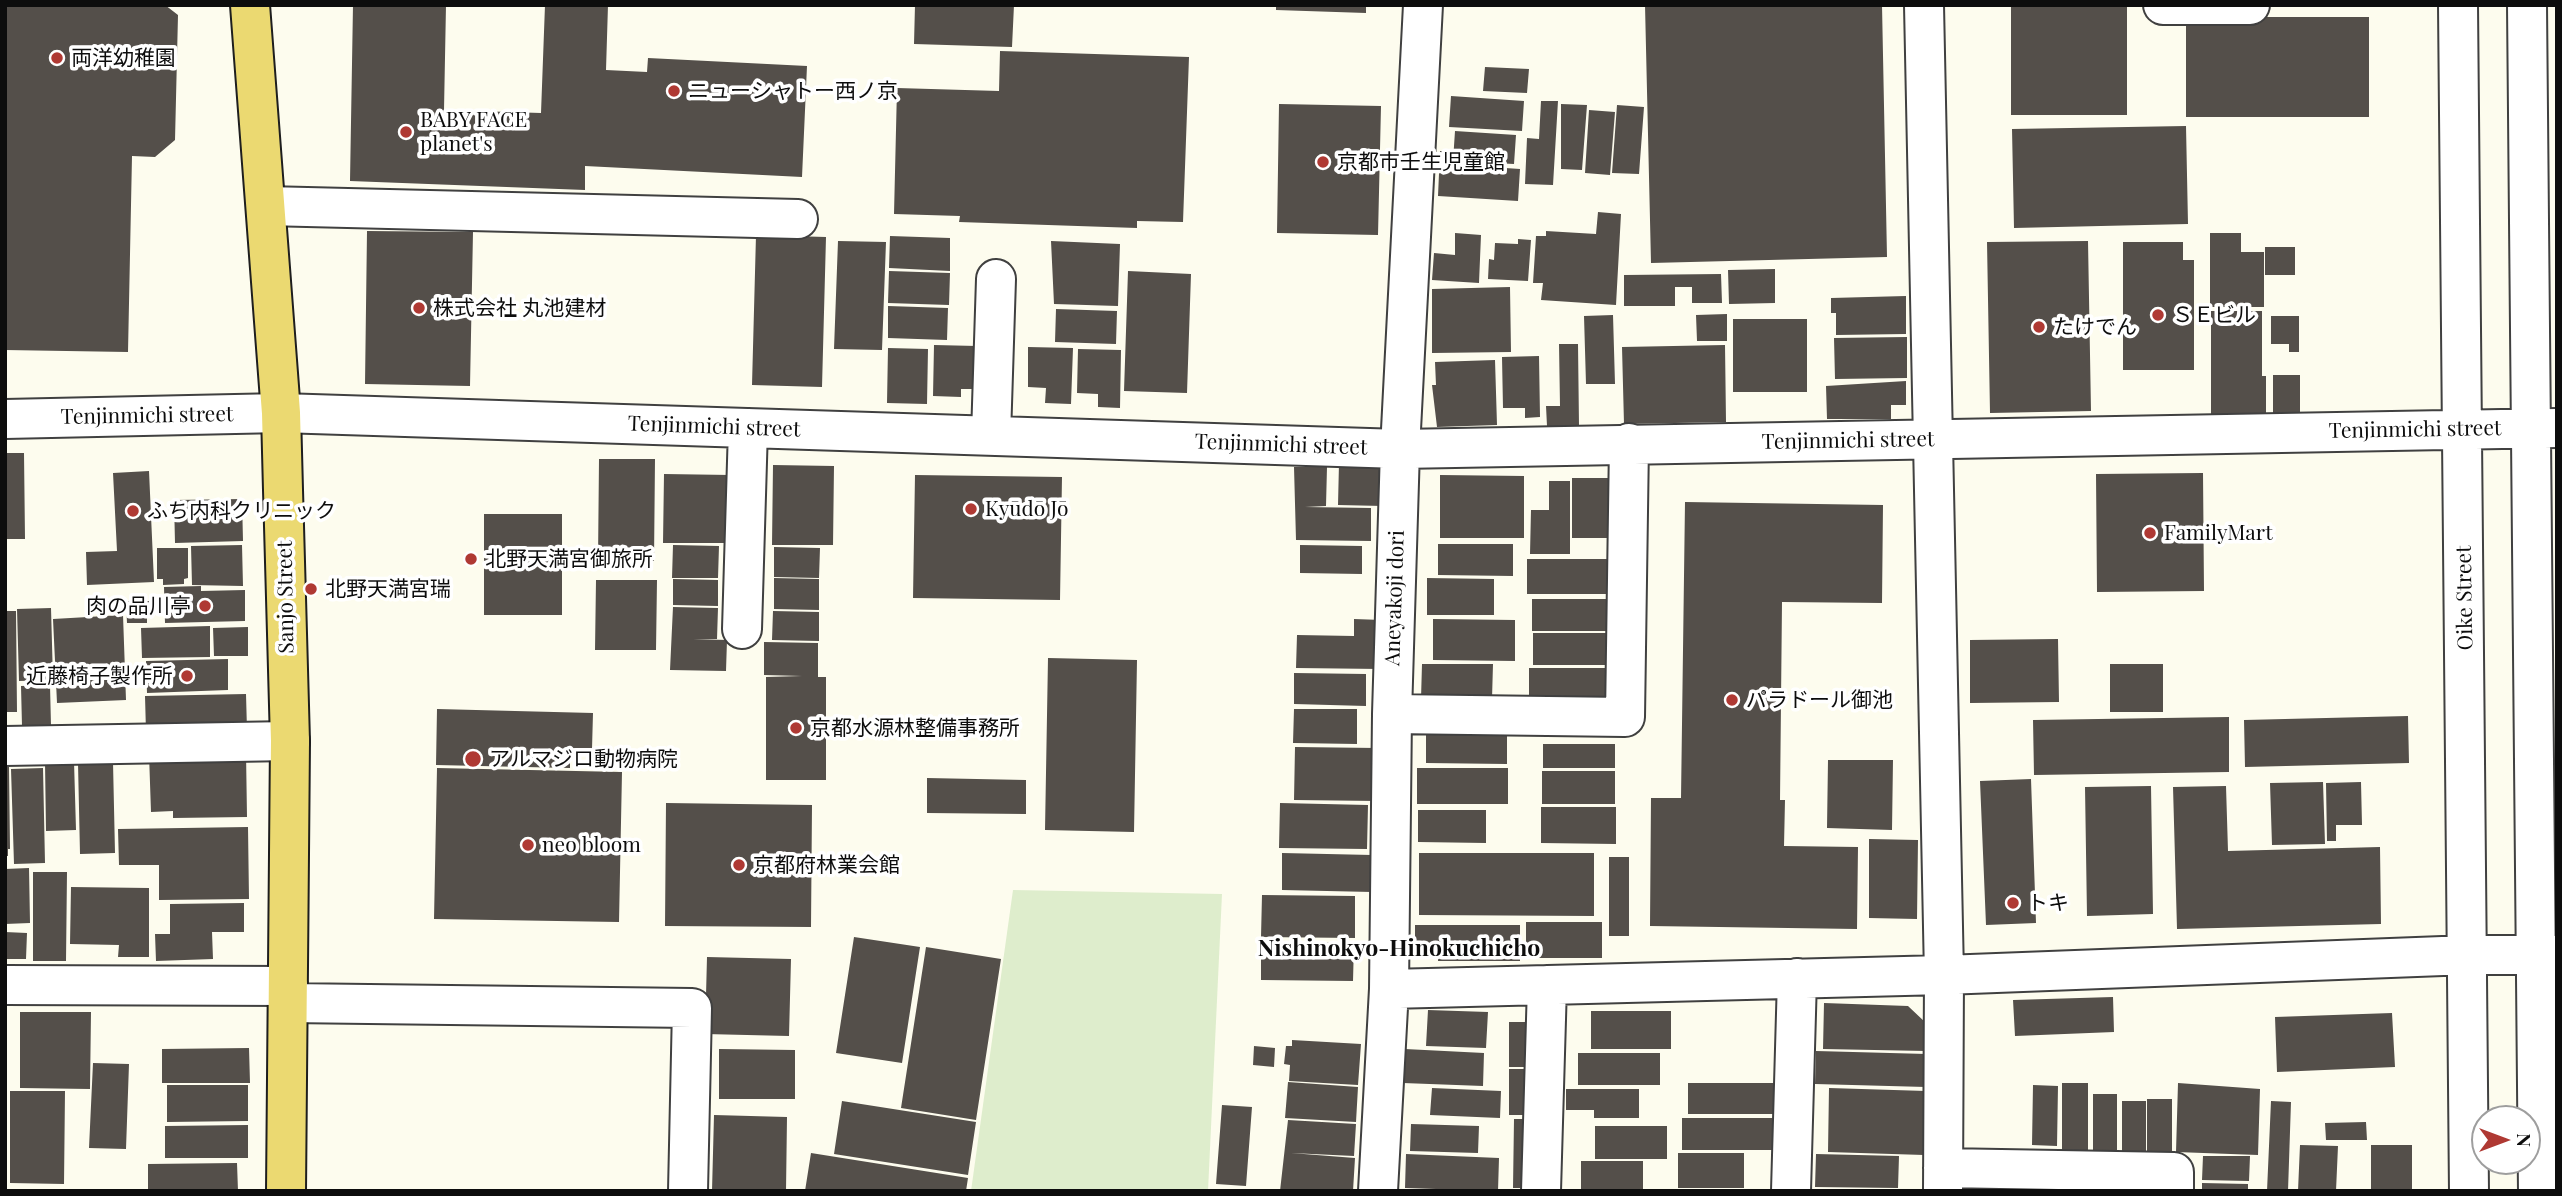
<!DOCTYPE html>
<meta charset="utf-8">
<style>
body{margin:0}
#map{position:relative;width:2562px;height:1196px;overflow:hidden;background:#fdfcee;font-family:"Playfair Display",serif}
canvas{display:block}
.frame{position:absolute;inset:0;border:7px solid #0d0d0d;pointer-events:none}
.north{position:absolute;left:2471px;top:1105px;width:70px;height:70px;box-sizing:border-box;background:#fff;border:2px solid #9e9e9e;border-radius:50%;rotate:90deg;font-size:19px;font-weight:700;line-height:28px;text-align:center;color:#0d0d0d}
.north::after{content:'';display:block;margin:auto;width:24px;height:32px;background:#af3933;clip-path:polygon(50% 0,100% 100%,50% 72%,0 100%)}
</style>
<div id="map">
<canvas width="2562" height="1196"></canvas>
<div class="frame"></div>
<div class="north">N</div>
</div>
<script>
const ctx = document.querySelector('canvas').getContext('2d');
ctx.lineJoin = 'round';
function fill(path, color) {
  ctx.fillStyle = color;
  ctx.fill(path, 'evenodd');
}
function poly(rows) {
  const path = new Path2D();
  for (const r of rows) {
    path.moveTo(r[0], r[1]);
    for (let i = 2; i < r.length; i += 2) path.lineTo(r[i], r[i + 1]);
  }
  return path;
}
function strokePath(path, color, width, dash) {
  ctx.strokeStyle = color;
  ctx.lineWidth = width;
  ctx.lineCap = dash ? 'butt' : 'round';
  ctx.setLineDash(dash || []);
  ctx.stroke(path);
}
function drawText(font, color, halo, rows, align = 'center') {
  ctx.font = font + ' "Playfair Display","Noto Sans JP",serif';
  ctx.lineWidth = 7;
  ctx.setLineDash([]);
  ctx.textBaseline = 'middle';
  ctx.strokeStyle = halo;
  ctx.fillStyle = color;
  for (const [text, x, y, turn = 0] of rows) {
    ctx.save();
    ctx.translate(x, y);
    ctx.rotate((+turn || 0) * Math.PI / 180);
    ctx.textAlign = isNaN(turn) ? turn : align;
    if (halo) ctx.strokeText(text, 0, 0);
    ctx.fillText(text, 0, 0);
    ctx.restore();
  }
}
fill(poly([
 [1013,890,1222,894,1208,1191,971,1191]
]), '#deedcc');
fill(poly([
 [5,5,165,5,178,15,175,140,155,157,132,156,128,352,5,350],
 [353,5,446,5,444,110,541,113,545,5,608,5,606,70,647,72,648,58,807,66,802,177,585,166,585,190,350,181],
 [915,5,1014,5,1012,47,914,44],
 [1276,5,1366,5,1366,13,1276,10],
 [1645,5,1882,5,1887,257,1651,263],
 [2011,5,2127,5,2127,115,2011,115],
 [2186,17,2369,17,2369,117,2186,117],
 [1000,51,1189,57,1183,222,1137,221,1137,228,959,222,960,216,894,214,897,88,999,91],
 [1485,67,1529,69,1527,93,1483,91],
 [1451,96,1524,101,1522,131,1449,127],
 [1541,101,1558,101,1553,185,1525,184,1527,138,1539,139],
 [1279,104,1381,106,1378,235,1277,233],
 [1561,104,1587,105,1582,170,1561,169],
 [1617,105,1644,107,1639,174,1612,173],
 [1589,110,1615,112,1610,175,1585,173],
 [2186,126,2188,224,2014,228,2012,129],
 [1455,131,1516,135,1514,164,1453,161],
 [1440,151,1447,151,1446,164,1520,169,1518,201,1438,196],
 [1598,212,1621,214,1616,305,1541,300,1543,283,1533,283,1536,236,1546,236,1546,231,1596,234],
 [367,231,473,232,470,386,365,384],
 [1455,233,1481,235,1479,283,1432,280,1434,253,1455,255],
 [2210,233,2241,233,2241,252,2264,252,2264,307,2210,307],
 [756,235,826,237,822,387,752,385],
 [890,236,950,238,950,271,889,268],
 [1518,239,1531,240,1528,281,1488,279,1489,259,1494,260,1495,243,1518,244],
 [838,241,886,242,882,350,834,349],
 [1051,241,1120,244,1118,306,1054,304],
 [2088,241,2091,411,1990,413,1987,242],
 [2123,242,2183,242,2183,260,2194,260,2194,370,2123,370],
 [2265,247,2295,247,2295,275,2265,275],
 [1775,269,1775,303,1729,304,1728,270],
 [889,271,950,273,949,305,888,303],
 [1128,271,1191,274,1187,393,1124,391],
 [1721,274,1722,303,1692,303,1692,287,1675,287,1675,306,1624,306,1624,275],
 [1510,287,1511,352,1432,353,1432,289],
 [1906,296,1906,334,1836,335,1836,313,1831,313,1831,298],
 [888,306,948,308,947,340,888,338],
 [1056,309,1117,311,1116,344,1055,342],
 [2211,311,2262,311,2262,376,2266,376,2266,415,2211,415],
 [1727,314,1727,341,1697,341,1696,315],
 [1613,315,1615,384,1586,384,1584,316],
 [2271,316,2299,316,2299,352,2289,352,2289,344,2271,344],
 [1733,319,1807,319,1807,392,1733,392],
 [1907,337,1907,378,1835,379,1834,338],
 [1559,344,1578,344,1579,426,1547,426,1546,406,1560,406],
 [934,345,977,346,975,389,961,389,961,397,933,396],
 [1725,345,1726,422,1624,424,1622,347],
 [1028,347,1073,348,1071,404,1045,403,1046,388,1028,387],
 [888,348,928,349,927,404,887,403],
 [1078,349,1121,350,1120,408,1098,407,1098,394,1077,393],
 [1539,356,1540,417,1525,418,1525,408,1503,408,1502,357],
 [1495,360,1497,425,1437,427,1432,385,1436,385,1435,362],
 [2273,375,2300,375,2300,413,2273,413],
 [1906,381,1906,405,1891,405,1891,419,1827,419,1826,386],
 [5,453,24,453,25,539,5,539],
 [599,459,655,459,654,561,598,561],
 [1339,463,1383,464,1383,506,1338,505],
 [773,465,834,466,833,545,772,545],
 [1294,467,1327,467,1326,506,1305,507,1371,508,1371,541,1296,540],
 [149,471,154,582,87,585,86,552,117,551,113,473],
 [2203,473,2204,591,2097,592,2096,474],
 [664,474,731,475,729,543,663,543],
 [915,475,1062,477,1060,600,913,598],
 [1440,475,1524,476,1524,538,1440,538],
 [1572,478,1616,478,1616,538,1572,538],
 [1549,481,1570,481,1570,554,1530,554,1531,510,1549,510],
 [242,499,243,541,175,543,174,500],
 [1685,502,1883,505,1882,603,1782,602,1780,800,1785,800,1784,846,1858,847,1857,929,1650,926,1651,798,1681,798],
 [484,514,562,514,562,615,484,615],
 [1438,544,1513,544,1513,576,1438,575],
 [242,545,243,586,192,585,191,546],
 [673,545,719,546,718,578,672,578],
 [1300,545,1362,546,1362,574,1300,573],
 [774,547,820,548,819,578,774,577],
 [157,548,188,548,188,578,184,579,184,584,163,585,163,579,157,579],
 [1527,559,1614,559,1614,594,1527,594],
 [774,578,819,579,819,610,774,609],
 [1427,578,1494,579,1494,615,1427,615],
 [673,579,718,580,718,606,673,605],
 [596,580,657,580,656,650,595,650],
 [201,586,201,591,245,590,245,621,165,623,164,587],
 [1532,599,1616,599,1616,631,1532,631],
 [126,601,152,601,152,608,147,609,147,623,127,623],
 [673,607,718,608,717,639,693,639,727,640,726,671,670,670],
 [51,608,53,680,19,681,17,609],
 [5,611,16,611,17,712,5,712],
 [773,611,819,612,819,641,772,640],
 [123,615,126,700,57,703,53,619],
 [1354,619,1382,620,1381,669,1296,668,1297,635,1354,636],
 [1433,619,1515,620,1515,661,1433,660],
 [210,626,210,657,142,658,141,628],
 [248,627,248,656,214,656,213,628],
 [1533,633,1611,633,1611,665,1533,665],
 [2058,639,2059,702,1970,703,1970,640],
 [764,642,818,643,818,677,826,677,826,780,766,780,766,677,802,676,764,675],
 [1048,658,1137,660,1134,832,1045,830],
 [228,659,228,690,147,693,146,661],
 [1422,664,1493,664,1492,699,1421,699],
 [2110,664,2163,664,2163,712,2110,712],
 [1529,668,1615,668,1615,706,1529,705],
 [1294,673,1366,674,1366,706,1294,704],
 [50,685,51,726,22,726,21,686],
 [246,694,247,730,146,732,145,696],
 [437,709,593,713,592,749,570,748,570,768,436,765],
 [1294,709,1357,709,1357,744,1293,743],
 [2408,716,2409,763,2245,767,2244,720],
 [2229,717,2229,772,2034,775,2033,720],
 [1426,735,1507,735,1507,764,1426,763],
 [1543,744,1615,744,1615,768,1543,768],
 [1295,747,1377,748,1377,801,1294,800],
 [246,752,247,817,173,818,173,811,151,812,149,754],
 [1828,760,1893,760,1892,830,1827,828],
 [74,761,76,830,46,831,45,762],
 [113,762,115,853,80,854,78,763],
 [5,767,9,767,10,849,8,849,8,856,5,856],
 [43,768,45,863,14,864,11,769],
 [437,768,622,772,619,922,434,919],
 [1417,768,1508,768,1508,804,1417,804],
 [1542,771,1615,771,1615,804,1542,804],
 [927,778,1026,780,1026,814,927,813],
 [2031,779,2036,923,1986,925,1980,781],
 [2323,782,2325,844,2272,845,2270,783],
 [2361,782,2362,825,2336,825,2336,841,2327,841,2326,783],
 [2151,786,2153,914,2087,916,2085,787],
 [2226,786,2228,851,2380,847,2381,924,2177,929,2173,787],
 [666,803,812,805,811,927,665,926],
 [1280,803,1368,805,1367,849,1279,848],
 [1541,807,1616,807,1616,844,1541,843],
 [1418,810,1486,810,1486,843,1418,842],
 [248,827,249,899,159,900,159,865,119,865,118,829],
 [1869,839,1918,840,1917,919,1869,918],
 [1282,853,1372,855,1372,892,1282,890],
 [1419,853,1594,853,1594,916,1419,915],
 [1609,857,1629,857,1629,936,1609,936],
 [29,868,30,923,5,924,5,869],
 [33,872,67,872,66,961,33,961],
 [71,887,149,888,149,957,118,957,119,945,70,944],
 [1262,895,1355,896,1355,938,1261,937],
 [244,903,244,932,212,932,213,959,156,961,155,934,170,934,170,904],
 [1526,922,1602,922,1602,958,1526,958],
 [1415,925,1520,925,1520,961,1438,961,1439,945,1415,945],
 [5,932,27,933,26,959,5,959],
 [854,937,920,947,902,1063,836,1053],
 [1261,942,1354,943,1353,981,1261,980],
 [926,947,1001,959,976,1120,901,1108],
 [707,957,791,959,789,1036,705,1034],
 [2113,997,2114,1032,2015,1036,2013,1000],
 [1824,1003,1908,1006,1926,1023,1926,1051,1823,1049],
 [1428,1010,1488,1012,1486,1048,1426,1046],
 [1591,1011,1671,1011,1671,1049,1591,1049],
 [20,1012,91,1012,90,1089,20,1088],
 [2392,1013,2395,1067,2277,1072,2275,1017],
 [1509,1022,1538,1022,1538,1067,1509,1067],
 [1292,1040,1361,1044,1358,1085,1289,1081,1290,1065,1284,1064,1286,1046,1292,1046],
 [1254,1046,1275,1048,1274,1067,1253,1065],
 [249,1048,250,1083,162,1083,162,1049],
 [719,1049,795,1050,795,1099,719,1099],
 [1405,1049,1484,1053,1483,1086,1403,1083],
 [1816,1051,1927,1054,1926,1087,1815,1084],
 [1578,1053,1660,1053,1660,1085,1578,1085],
 [93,1063,129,1064,126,1149,89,1148],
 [1509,1069,1538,1069,1538,1115,1509,1115],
 [1288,1082,1358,1087,1356,1122,1285,1118],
 [1688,1083,1782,1083,1782,1114,1688,1114],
 [2062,1083,2088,1083,2088,1160,2062,1160],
 [2178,1083,2260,1089,2258,1155,2176,1152],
 [167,1085,248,1085,248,1121,167,1122],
 [2033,1085,2058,1086,2057,1146,2032,1145],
 [1432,1088,1501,1091,1500,1118,1430,1115],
 [1829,1088,1926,1091,1924,1155,1828,1152],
 [1566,1089,1639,1089,1639,1118,1594,1118,1594,1110,1566,1110],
 [10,1091,65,1091,64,1184,10,1183],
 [2093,1094,2117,1094,2117,1158,2093,1158],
 [2147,1099,2172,1099,2172,1162,2147,1162],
 [842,1101,976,1122,968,1175,834,1154],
 [2122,1101,2146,1101,2146,1151,2122,1152],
 [2271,1101,2291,1102,2288,1191,2267,1191],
 [1222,1105,1252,1107,1246,1186,1216,1184],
 [714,1115,787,1117,786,1191,712,1191],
 [1682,1118,1782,1118,1782,1150,1682,1150],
 [1514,1119,1537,1119,1537,1188,1513,1188],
 [1288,1120,1356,1124,1354,1156,1291,1153,1355,1158,1353,1191,1280,1191],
 [2366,1122,2367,1140,2326,1140,2325,1123],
 [1411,1124,1479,1126,1478,1153,1410,1151],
 [248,1125,248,1158,165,1158,165,1126],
 [1595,1126,1667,1126,1667,1159,1595,1159],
 [2300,1145,2338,1146,2336,1191,2298,1191],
 [2371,1145,2412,1145,2412,1191,2371,1191],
 [811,1153,968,1178,966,1191,805,1191],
 [1678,1153,1744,1153,1744,1188,1678,1188],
 [1406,1154,1499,1158,1498,1191,1405,1188],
 [1816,1154,1899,1156,1898,1188,1815,1187],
 [2203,1156,2250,1156,2249,1181,2202,1180],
 [1581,1161,1643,1161,1643,1191,1581,1191],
 [237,1163,238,1191,148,1191,148,1164],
 [2202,1183,2248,1184,2248,1191,2202,1191]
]), '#544f4a');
const minor = poly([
 [1924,5,1944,975,1943,1191],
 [2163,5,2250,5],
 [2458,5,2469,1191],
 [2527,5,2538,1191],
 [266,206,798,219],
 [5,419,281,413,1400,449,2557,428],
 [991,436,996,279],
 [742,629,748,428],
 [1392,714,1625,717,1629,443],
 [5,746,290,741],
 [5,985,288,986],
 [1389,989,1944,975,2469,955,2557,955],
 [288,1003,692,1008,688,1191],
 [1943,1168,2174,1172,2174,1191],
 [1378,1191,1389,989,1392,714,1400,449,1423,5],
 [1541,1191,1547,985],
 [1791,1191,1797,978]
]);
const major = poly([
 [250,5,281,413,283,490,290,741,286,1191]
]);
strokePath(minor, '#404040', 42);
strokePath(major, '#1e1e1e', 42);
strokePath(minor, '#fff', 38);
strokePath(major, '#ebd971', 38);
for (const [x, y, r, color] of [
 [57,58,7,"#af3933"],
 [674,91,7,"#af3933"],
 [406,132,7,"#af3933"],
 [1323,162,7,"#af3933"],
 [419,308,7,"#af3933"],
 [2158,315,7,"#af3933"],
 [2039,327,7,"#af3933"],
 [971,509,7,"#af3933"],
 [133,511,7,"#af3933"],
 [2150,533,7,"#af3933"],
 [471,559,7,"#af3933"],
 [311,589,7,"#af3933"],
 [205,606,7,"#af3933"],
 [187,676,7,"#af3933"],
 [1732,700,7,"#af3933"],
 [796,728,7,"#af3933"],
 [473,759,9,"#af3933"],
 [528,845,7,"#af3933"],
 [739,865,7,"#af3933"],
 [2013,903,7,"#af3933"]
]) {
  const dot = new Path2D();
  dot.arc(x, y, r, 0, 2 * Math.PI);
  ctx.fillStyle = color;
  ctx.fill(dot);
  strokePath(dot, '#fff', 2.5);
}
drawText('21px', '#0d0d0d', '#fff', [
 ["両洋幼稚園",71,58],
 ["ニューシャトー西ノ京",688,91],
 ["BABY FACE",420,120],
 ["planet's",420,144],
 ["京都市壬生児童館",1337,162],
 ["株式会社 丸池建材",433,308],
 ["ＳＥビル",2172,315],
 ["たけでん",2053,327],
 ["Kyūdō Jō",985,509],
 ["ふち内科クリニック",147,511],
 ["FamilyMart",2164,533],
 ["北野天満宮御旅所",485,559],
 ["北野天満宮瑞",325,589],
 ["肉の品川亭",191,606,"right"],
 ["近藤椅子製作所",173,676,"right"],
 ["パラドール御池",1746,700],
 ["京都水源林整備事務所",810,728],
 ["アルマジロ動物病院",489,759],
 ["neo bloom",542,845],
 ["京都府林業会館",753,865],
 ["トキ",2027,903]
], 'left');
drawText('21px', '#0d0d0d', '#fff', [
 ["Tenjinmichi street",147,416,-1],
 ["Tenjinmichi street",714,427,2],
 ["Tenjinmichi street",2415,430,-1],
 ["Tenjinmichi street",1848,441,-1],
 ["Tenjinmichi street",1281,445,2],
 ["Sanjo Street",286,597,-91],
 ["Aneyakoji dori",1395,598,-88],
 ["Oike Street",2465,598,-91]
]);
drawText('bold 23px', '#0d0d0d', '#fff', [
 ["Nishinokyo-Hinokuchicho",1399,949]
]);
</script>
